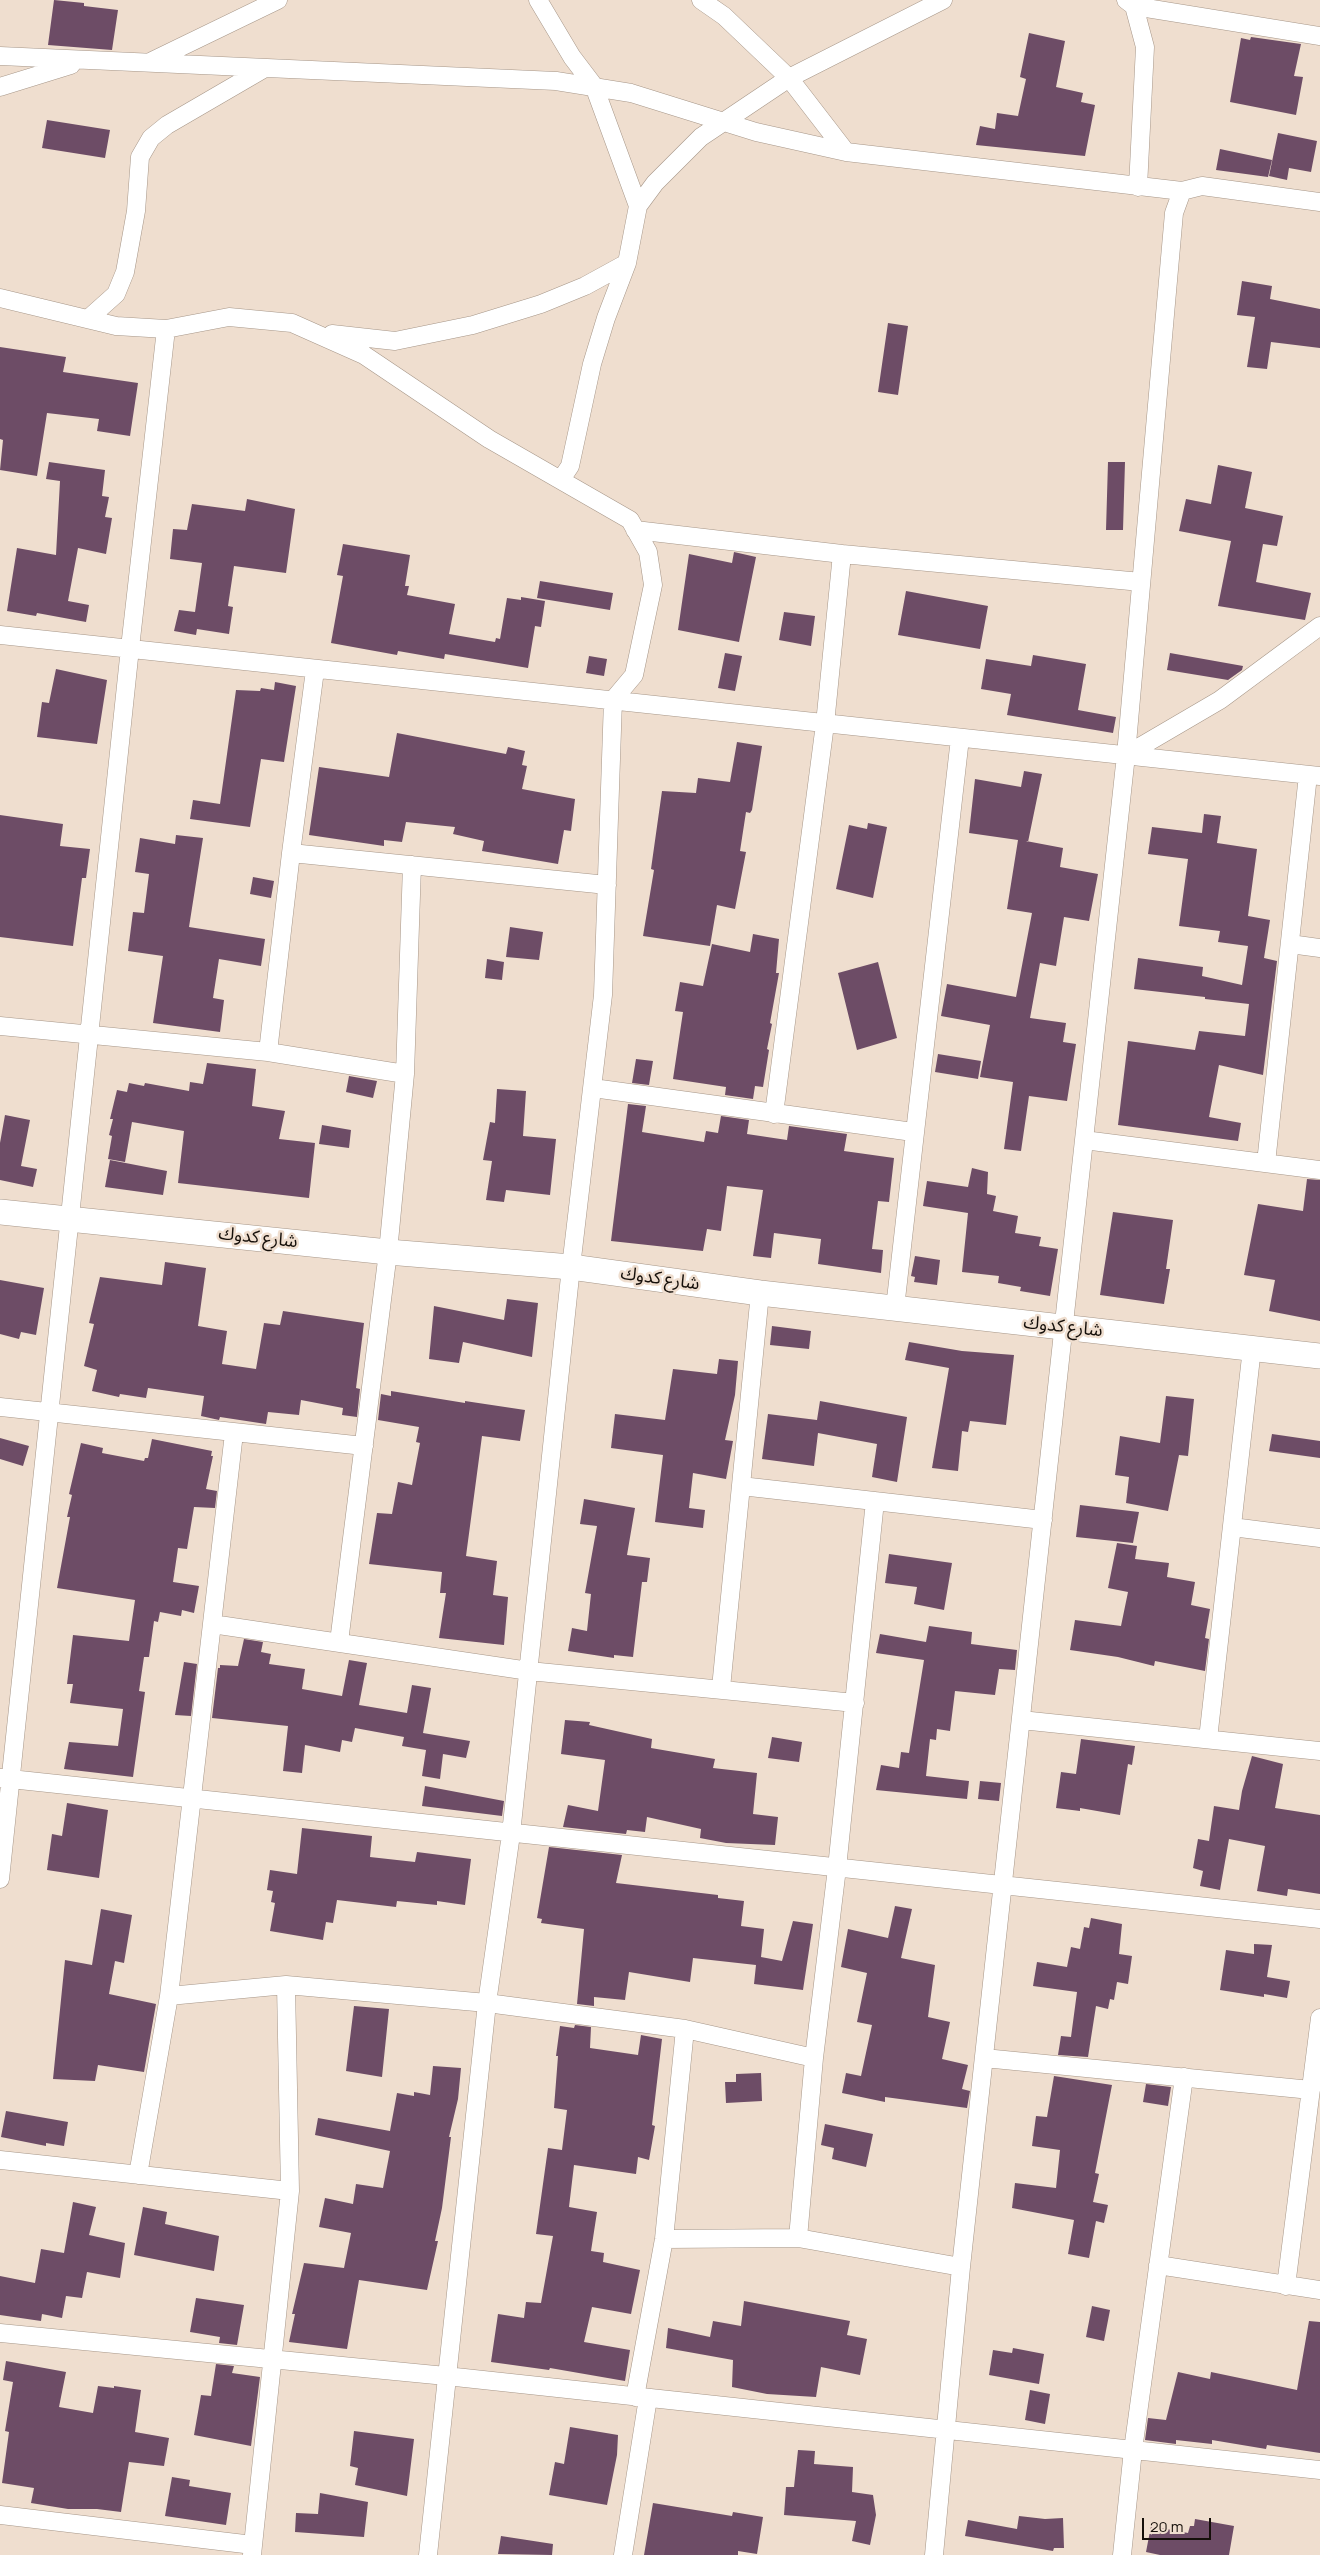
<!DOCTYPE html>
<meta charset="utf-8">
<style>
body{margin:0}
#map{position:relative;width:1320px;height:2555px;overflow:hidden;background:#efdecf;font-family:Manrope,sans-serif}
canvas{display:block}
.scale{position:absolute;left:1142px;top:2518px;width:69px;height:22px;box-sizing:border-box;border:2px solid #150f0a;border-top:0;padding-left:6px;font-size:15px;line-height:18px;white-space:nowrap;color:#150f0a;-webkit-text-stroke:4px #efdecf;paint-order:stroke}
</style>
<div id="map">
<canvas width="1320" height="2555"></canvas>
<div class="scale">20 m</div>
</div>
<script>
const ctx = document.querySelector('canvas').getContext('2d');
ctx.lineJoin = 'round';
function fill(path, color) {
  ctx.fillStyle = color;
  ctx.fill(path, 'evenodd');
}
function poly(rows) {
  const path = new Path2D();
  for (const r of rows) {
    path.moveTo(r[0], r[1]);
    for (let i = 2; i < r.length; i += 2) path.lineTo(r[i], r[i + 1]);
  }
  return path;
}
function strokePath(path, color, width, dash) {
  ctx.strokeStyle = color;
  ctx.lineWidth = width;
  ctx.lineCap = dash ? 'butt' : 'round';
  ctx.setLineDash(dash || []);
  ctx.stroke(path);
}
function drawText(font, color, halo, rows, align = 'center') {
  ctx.font = font + ' Manrope,"Noto Sans Arabic",sans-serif';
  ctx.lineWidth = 5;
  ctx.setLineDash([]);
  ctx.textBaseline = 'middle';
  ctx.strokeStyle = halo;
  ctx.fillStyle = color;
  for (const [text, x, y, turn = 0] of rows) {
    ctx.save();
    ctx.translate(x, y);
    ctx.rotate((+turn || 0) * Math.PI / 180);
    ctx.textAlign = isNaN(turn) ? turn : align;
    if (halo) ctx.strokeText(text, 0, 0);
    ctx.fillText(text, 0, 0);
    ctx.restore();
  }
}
fill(poly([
 [54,0,84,3,84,6,118,10,112,50,48,45],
 [1029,33,1065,41,1056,87,1083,93,1081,102,1095,105,1085,156,976,145,980,126,995,129,997,113,1018,116,1026,79,1020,77],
 [1251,37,1301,44,1294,76,1303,77,1296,115,1230,102,1241,38,1250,40],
 [47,120,110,130,105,158,42,148],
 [1278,133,1317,141,1311,172,1289,168,1287,180,1269,176],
 [1220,149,1272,160,1268,177,1216,170],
 [1242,281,1272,286,1270,299,1320,309,1320,348,1271,342,1267,369,1247,367,1255,317,1237,315],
 [888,323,908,326,898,395,878,392],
 [0,347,66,357,63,372,138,383,130,436,97,431,99,419,47,413,37,476,0,470,3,440,0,439],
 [49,462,105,470,102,496,109,497,105,517,112,518,106,554,78,548,68,601,89,605,86,622,37,613,36,616,7,611,17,548,56,555,60,481,46,479],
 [1108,462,1125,462,1123,530,1106,530],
 [1218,465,1252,472,1245,508,1283,516,1277,546,1263,544,1256,582,1311,593,1305,620,1218,606,1231,541,1179,531,1186,499,1211,504],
 [247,499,295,509,286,573,234,566,228,606,233,607,229,634,197,629,196,635,174,631,179,610,195,612,202,563,170,559,173,529,187,530,192,504,245,511],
 [343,544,410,555,405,586,409,586,407,595,455,604,449,634,495,642,496,638,500,639,507,598,521,600,521,597,545,601,541,627,535,626,528,668,445,654,444,659,398,651,397,655,331,643,343,576,337,575],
 [734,552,756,557,739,642,678,630,689,554,732,563],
 [540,581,613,593,610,610,537,598],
 [906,591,988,606,980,649,898,635],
 [784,612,815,616,811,646,779,640],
 [725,653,742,656,735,691,718,688],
 [1170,653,1243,666,1242,670,1228,680,1167,670],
 [1033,655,1086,664,1078,710,1116,717,1113,733,1007,715,1011,694,981,689,986,659,1031,666],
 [589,656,607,659,604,676,586,673],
 [56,669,107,680,97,744,37,737,42,702,49,703],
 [275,682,296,686,284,762,261,759,250,827,190,819,193,800,220,804,236,690,260,691,261,688,274,690],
 [397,733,506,754,508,747,525,751,522,765,527,766,522,789,575,799,571,831,564,830,558,864,482,851,484,841,453,834,455,827,406,822,402,842,384,840,384,846,309,835,319,767,389,777],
 [737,742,762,746,752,810,750,813,746,812,740,851,746,852,735,909,717,905,710,946,643,936,654,870,651,869,662,791,696,793,698,778,730,782],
 [1024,771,1042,774,1028,842,1026,841,1063,848,1060,867,1098,874,1089,921,1064,917,1056,966,1040,963,1030,1018,1066,1023,1063,1042,1076,1044,1067,1101,1029,1096,1021,1151,1004,1149,1013,1082,980,1077,990,1025,941,1016,947,984,1016,997,1032,913,1007,909,1018,840,969,833,975,779,1021,787],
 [1204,814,1221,816,1217,843,1257,849,1248,916,1270,920,1264,958,1277,961,1263,1075,1219,1065,1209,1117,1241,1123,1238,1141,1118,1125,1128,1041,1195,1050,1199,1031,1245,1036,1249,1004,1205,999,1205,997,1134,989,1138,958,1203,967,1202,976,1242,985,1248,946,1218,942,1220,931,1179,926,1188,859,1148,854,1152,827,1202,833],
 [0,815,63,824,60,846,90,849,86,878,82,878,73,946,0,937],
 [868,823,887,827,873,898,836,889,849,825,867,829],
 [176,835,203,838,189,927,265,939,261,966,219,959,213,998,224,1000,220,1032,153,1023,163,956,128,951,133,912,144,913,149,874,135,872,140,838,175,844],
 [253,877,274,881,271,898,250,894],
 [510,927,543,932,539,960,506,957],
 [753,934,779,939,776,973,779,973,770,1023,772,1024,767,1049,769,1050,763,1087,755,1086,753,1099,725,1095,726,1087,673,1079,683,1012,675,1011,680,982,703,986,712,944,750,952],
 [487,959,504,962,502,980,485,978],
 [878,962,897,1038,857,1050,838,973],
 [938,1054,981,1061,978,1079,935,1072],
 [636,1059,653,1061,649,1085,632,1083],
 [207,1063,256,1069,252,1106,285,1111,279,1139,315,1143,309,1198,178,1183,184,1131,132,1122,125,1162,108,1159,112,1136,109,1135,113,1119,110,1119,117,1090,127,1092,129,1083,144,1086,145,1083,189,1091,190,1082,203,1084],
 [349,1076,377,1081,373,1098,346,1092],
 [497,1089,526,1091,523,1136,556,1139,550,1195,506,1190,504,1202,486,1200,492,1161,483,1160,490,1122,495,1123],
 [628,1104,646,1106,642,1132,704,1142,706,1131,718,1133,721,1116,749,1120,747,1134,787,1140,789,1126,847,1134,844,1151,894,1158,889,1202,878,1201,872,1249,883,1250,881,1273,818,1264,821,1239,774,1233,771,1258,753,1256,763,1190,727,1186,721,1231,707,1229,703,1251,611,1241],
 [5,1115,30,1120,21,1166,37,1169,33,1187,0,1180,0,1143],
 [322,1125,351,1130,349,1148,319,1144],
 [110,1160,167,1171,163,1195,105,1187],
 [972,1168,988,1172,987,1194,996,1196,993,1211,1018,1216,1015,1233,1041,1237,1039,1246,1058,1249,1050,1296,1020,1291,1021,1287,998,1283,999,1276,962,1272,968,1213,923,1206,927,1181,968,1187],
 [1307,1179,1320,1180,1320,1321,1269,1311,1275,1280,1244,1275,1258,1204,1303,1211],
 [1113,1212,1173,1220,1166,1269,1170,1269,1164,1304,1100,1295],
 [915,1256,940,1260,937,1285,914,1282,915,1277,911,1276],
 [165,1262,206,1268,198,1326,227,1331,222,1364,256,1369,264,1323,280,1325,283,1311,364,1323,356,1388,360,1389,357,1417,342,1415,343,1408,301,1400,299,1415,268,1412,266,1424,220,1417,219,1420,201,1416,204,1396,148,1388,146,1398,120,1394,119,1397,92,1391,97,1370,84,1366,94,1324,89,1323,100,1277,162,1285],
 [0,1280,44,1288,36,1335,21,1332,19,1339,0,1334],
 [507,1299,538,1303,532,1357,463,1342,459,1363,429,1359,434,1306,504,1320],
 [772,1326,811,1331,809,1349,770,1345],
 [909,1342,962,1351,1014,1355,1006,1425,970,1421,968,1432,962,1431,958,1471,932,1468,949,1368,905,1360],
 [719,1359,738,1361,735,1395,725,1440,733,1441,726,1479,693,1473,689,1508,705,1510,703,1528,655,1522,663,1455,611,1448,615,1414,665,1420,673,1369,717,1374],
 [391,1391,465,1403,465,1401,525,1410,520,1441,482,1436,466,1556,497,1561,493,1595,508,1597,504,1645,439,1638,446,1593,440,1593,442,1572,369,1564,377,1513,392,1514,398,1482,412,1485,420,1443,416,1442,419,1427,378,1420,381,1394,391,1396],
 [1166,1396,1194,1399,1188,1456,1179,1455,1168,1511,1126,1503,1129,1477,1115,1475,1120,1436,1160,1443],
 [820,1401,907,1417,897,1482,872,1477,877,1444,818,1433,814,1466,762,1459,768,1414,817,1420],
 [1272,1434,1320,1441,1320,1458,1269,1451],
 [0,1438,29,1446,23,1466,0,1459],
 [152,1439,212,1451,211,1456,213,1456,206,1489,217,1491,215,1508,194,1507,187,1549,178,1548,173,1582,199,1586,194,1613,182,1610,181,1616,160,1612,158,1622,154,1621,149,1657,144,1657,139,1691,145,1692,133,1777,64,1769,69,1742,118,1746,123,1709,70,1703,73,1684,67,1684,73,1635,129,1641,135,1600,57,1588,70,1517,67,1517,72,1495,69,1494,81,1443,103,1448,102,1453,144,1461,145,1458,148,1458],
 [584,1499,635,1508,627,1555,650,1558,647,1582,642,1582,633,1657,614,1655,614,1658,568,1651,572,1628,587,1631,591,1594,585,1593,597,1526,580,1524],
 [1080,1505,1139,1512,1133,1543,1076,1537],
 [1117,1543,1137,1546,1135,1559,1169,1563,1167,1577,1195,1582,1191,1605,1210,1609,1205,1638,1209,1639,1205,1671,1155,1661,1154,1666,1118,1657,1070,1650,1075,1620,1121,1626,1128,1592,1108,1588],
 [889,1554,952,1563,944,1610,914,1604,917,1587,885,1583],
 [929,1626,972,1632,971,1644,1017,1650,1015,1670,999,1669,995,1695,955,1691,950,1731,937,1729,936,1740,930,1739,926,1776,969,1781,967,1799,876,1790,881,1765,899,1768,901,1752,909,1753,924,1660,876,1653,880,1634,926,1642],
 [244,1639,263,1642,261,1652,271,1654,269,1664,305,1669,302,1689,342,1696,349,1660,367,1663,359,1705,407,1713,412,1685,431,1688,423,1733,470,1741,466,1758,443,1754,440,1779,422,1776,426,1750,402,1746,404,1737,355,1728,352,1742,342,1740,340,1752,305,1745,302,1773,283,1771,288,1726,212,1718,218,1668,220,1668,220,1665,238,1666],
 [184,1662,197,1664,191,1716,175,1715],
 [565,1720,590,1722,589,1725,652,1739,651,1748,715,1759,713,1768,757,1773,753,1814,778,1817,775,1845,726,1843,700,1838,701,1829,647,1817,645,1832,627,1830,626,1834,563,1827,568,1805,598,1811,605,1760,561,1754],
 [772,1737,802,1742,799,1762,768,1758],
 [1081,1739,1135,1746,1132,1765,1128,1764,1120,1815,1080,1808,1080,1811,1056,1808,1061,1772,1076,1774],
 [1252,1756,1283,1764,1275,1808,1320,1815,1320,1894,1288,1889,1287,1896,1257,1891,1265,1846,1229,1839,1220,1890,1200,1886,1203,1871,1193,1868,1198,1839,1209,1841,1214,1806,1239,1810,1242,1791],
 [980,1781,1001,1783,999,1801,978,1799],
 [425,1786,504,1801,502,1816,422,1806],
 [67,1803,108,1810,99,1878,47,1870,52,1834,62,1836],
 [302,1828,372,1836,370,1857,415,1862,417,1852,471,1859,465,1905,437,1901,437,1905,397,1901,396,1907,337,1900,333,1923,326,1922,323,1940,270,1931,275,1903,271,1902,273,1891,267,1890,270,1870,297,1874],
 [549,1847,622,1855,616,1883,718,1895,718,1898,744,1901,741,1926,764,1929,761,1957,782,1961,793,1921,813,1924,803,1990,754,1984,756,1965,693,1958,690,1982,629,1972,625,2000,594,1997,594,2006,577,2004,584,1929,541,1923,542,1919,537,1918],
 [895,1906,912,1909,901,1958,935,1965,928,2017,950,2022,942,2059,968,2065,962,2089,970,2091,967,2108,885,2097,885,2102,842,2093,846,2073,861,2076,872,2025,857,2022,867,1973,841,1967,848,1929,888,1938],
 [101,1909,132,1915,124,1963,115,1961,109,1994,156,2004,144,2072,98,2065,95,2081,53,2079,65,1960,92,1965],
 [1091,1918,1122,1924,1119,1954,1132,1956,1128,1984,1117,1982,1114,2000,1110,1999,1108,2009,1096,2006,1088,2057,1058,2055,1061,2036,1071,2037,1077,1992,1033,1986,1037,1962,1067,1967,1071,1947,1080,1949,1084,1927,1089,1928],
 [1254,1944,1272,1945,1267,1977,1290,1981,1287,1998,1264,1994,1264,1997,1220,1990,1226,1950,1254,1954],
 [354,2006,389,2009,382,2077,346,2071],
 [575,2025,591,2027,590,2048,638,2055,641,2035,662,2039,652,2125,655,2126,649,2160,638,2157,636,2174,574,2165,569,2207,597,2212,591,2251,604,2253,603,2262,640,2270,631,2314,592,2307,584,2342,630,2350,625,2381,550,2368,549,2370,491,2362,498,2314,524,2318,526,2302,541,2303,553,2236,536,2234,548,2148,562,2150,567,2110,554,2108,558,2056,556,2056,560,2026,574,2028],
 [433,2066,461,2068,458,2099,449,2137,451,2137,442,2208,435,2241,438,2241,427,2290,359,2280,347,2349,289,2342,295,2314,292,2314,304,2263,344,2268,351,2233,319,2227,325,2198,353,2204,356,2184,383,2188,390,2151,315,2135,318,2118,390,2131,397,2093,414,2096,414,2092,430,2095],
 [761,2073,762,2101,726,2103,725,2082,736,2082,736,2074],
 [1054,2076,1112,2085,1095,2173,1099,2174,1093,2202,1108,2205,1104,2223,1096,2221,1089,2258,1068,2254,1074,2220,1012,2208,1015,2183,1056,2188,1060,2150,1032,2146,1036,2116,1047,2117],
 [1146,2084,1171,2087,1168,2106,1143,2102],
 [6,2111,68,2122,64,2146,46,2143,46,2146,1,2137],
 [825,2124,873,2134,866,2167,832,2159,834,2148,821,2145],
 [73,2202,96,2207,89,2235,125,2243,120,2278,87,2272,82,2298,66,2296,62,2318,42,2314,41,2321,0,2315,0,2276,35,2283,41,2249,64,2253],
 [143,2207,167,2212,165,2224,219,2236,214,2271,134,2255],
 [196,2298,244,2305,237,2345,219,2343,220,2337,190,2332],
 [744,2301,850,2321,847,2335,867,2339,860,2375,821,2367,816,2397,767,2394,732,2387,733,2360,666,2348,668,2328,710,2337,713,2321,741,2326],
 [1092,2306,1110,2310,1104,2341,1086,2337],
 [1309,2321,1320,2322,1320,2453,1267,2445,1266,2449,1212,2440,1212,2444,1176,2440,1176,2444,1145,2440,1148,2418,1166,2420,1178,2372,1210,2379,1211,2372,1297,2390],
 [1013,2348,1044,2354,1039,2384,989,2375,993,2350,1012,2353],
 [6,2361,66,2372,59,2407,93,2413,98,2386,114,2388,114,2386,141,2390,135,2432,169,2438,164,2466,129,2462,121,2512,97,2509,68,2509,31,2503,34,2488,2,2483,9,2432,5,2431,13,2382,3,2380],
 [216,2364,234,2366,232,2373,260,2377,251,2446,194,2435,201,2395,211,2396],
 [1030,2390,1050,2394,1045,2424,1025,2420],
 [570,2427,618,2435,617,2455,607,2505,549,2495,555,2462,564,2464],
 [354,2431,414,2439,407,2496,355,2485,358,2468,350,2466],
 [798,2450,815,2451,814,2464,853,2467,852,2492,873,2495,876,2515,870,2545,852,2541,856,2521,784,2515,786,2487,794,2487],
 [172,2477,190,2480,189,2486,231,2493,226,2525,165,2516],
 [320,2493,368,2502,364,2537,295,2532,296,2513,318,2514],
 [653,2503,732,2516,733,2512,763,2517,757,2554,738,2551,738,2555,644,2555],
 [1019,2516,1045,2519,1063,2518,1064,2548,1054,2548,1053,2551,965,2536,968,2520,1017,2529],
 [1195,2519,1234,2526,1229,2555,1160,2555,1146,2552,1151,2526,1188,2533,1190,2526,1194,2526],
 [501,2536,553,2544,552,2555,498,2554]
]), '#6d4c66');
const street = poly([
 [538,0,572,57,594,86,638,206],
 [701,0,724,16,789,78,846,152],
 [1126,0,1134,6,1145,47,1138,187],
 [1134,6,1320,36],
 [0,56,556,81,631,93,756,132,846,152,1182,191],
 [152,61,278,0],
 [0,87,71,65],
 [0,298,116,326,166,329,229,317,292,323,364,355,489,439,630,520,648,552,653,585,634,675,613,700,603,995,571,1267,511,1834,487,2003,428,2555],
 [88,319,116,294,125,272,136,211,140,157,151,138,167,125,265,68],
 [332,334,395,341,473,325,541,304,585,286,627,263],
 [562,478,570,466,592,364,606,318,627,263,638,206,655,183,701,137,789,78,943,0],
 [635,530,842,554,825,724,774,1114],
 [842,554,1141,582],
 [0,635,1320,776],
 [1126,755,1220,700,1320,626],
 [291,853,607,885],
 [1290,944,1320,948],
 [0,1026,268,1052,405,1074],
 [268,1052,291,853,315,670],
 [593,1088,913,1132],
 [1084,1140,1320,1170],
 [1266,1163,1308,775],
 [895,1308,960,738],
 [0,1407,364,1446],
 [741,1486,1043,1520],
 [875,1501,837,1868,814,2058,798,2238,961,2267],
 [1232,1527,1320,1538],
 [212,1624,529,1671,855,1703],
 [339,1642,388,1252,405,1074,412,865],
 [721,1688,760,1293],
 [1021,1720,1320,1751],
 [1208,1739,1252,1348],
 [1,1778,1320,1919],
 [0,1879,130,648,166,329],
 [169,1996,286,1985,487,2003,685,2029,814,2058],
 [984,2058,1311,2090],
 [0,2160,290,2191],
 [138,2175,169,1996,234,1433],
 [664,2239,798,2238],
 [1158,2265,1320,2290],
 [1286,2286,1320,2018],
 [0,2333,446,2376,1320,2470],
 [635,2397,664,2239,685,2029],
 [0,2515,253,2545],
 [252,2555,290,2191,286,1985],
 [623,2555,648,2398],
 [934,2555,961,2267,1126,755,1174,213,1182,191,1202,186,1320,202],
 [1122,2555,1133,2450,1184,2077]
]);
const secondary = poly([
 [0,1212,388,1252,571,1267,760,1293,1320,1356]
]);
strokePath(street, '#a69688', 19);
strokePath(secondary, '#a69688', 26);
strokePath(street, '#fff', 18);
strokePath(secondary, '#fff', 25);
drawText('18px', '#150f0a', '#efdecf', [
 ["شارع كدوك",258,1238,6],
 ["شارع كدوك",660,1279,8],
 ["شارع كدوك",1063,1327,6]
]);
</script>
